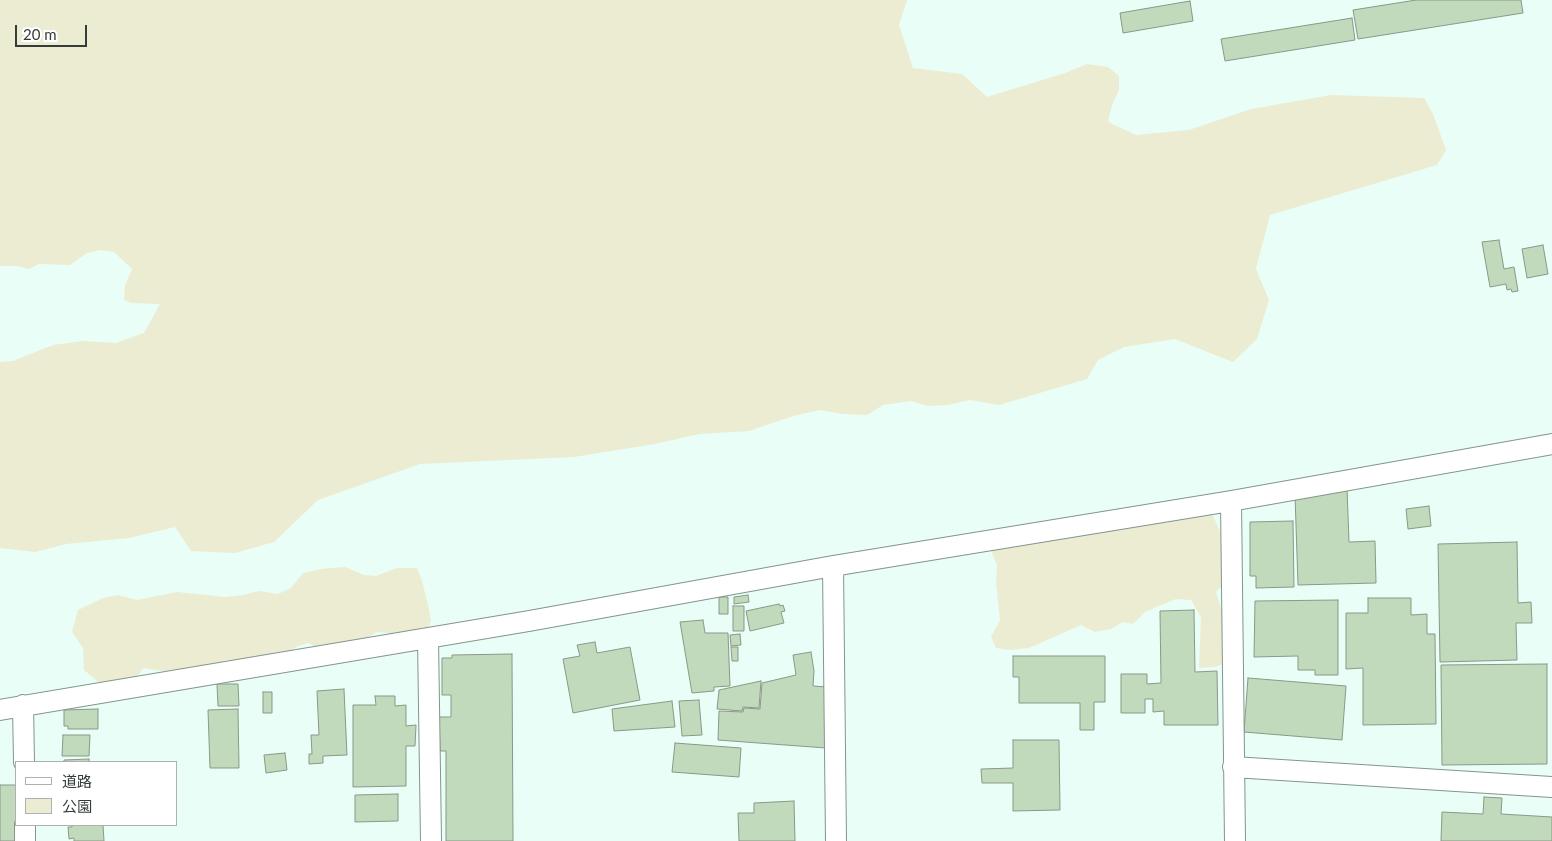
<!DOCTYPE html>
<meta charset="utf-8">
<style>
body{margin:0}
#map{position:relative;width:1552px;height:841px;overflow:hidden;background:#e9fef6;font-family:Lato,"Noto Sans JP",sans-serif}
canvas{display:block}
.legend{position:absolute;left:15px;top:761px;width:162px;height:65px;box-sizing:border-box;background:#fff;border:1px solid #aeb1b0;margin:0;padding:6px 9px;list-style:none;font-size:15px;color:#353d3a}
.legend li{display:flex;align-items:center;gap:10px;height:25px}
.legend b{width:25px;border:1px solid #aeb1b0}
.scale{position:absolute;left:15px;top:25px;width:72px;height:22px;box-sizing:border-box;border:2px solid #353d3a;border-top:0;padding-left:6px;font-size:15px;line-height:18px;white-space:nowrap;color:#353d3a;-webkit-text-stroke:4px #fff;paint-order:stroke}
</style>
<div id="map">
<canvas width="1552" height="841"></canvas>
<ul class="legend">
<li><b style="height:6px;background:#fff"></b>道路</li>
<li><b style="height:14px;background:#ececd2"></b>公園</li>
</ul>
<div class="scale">20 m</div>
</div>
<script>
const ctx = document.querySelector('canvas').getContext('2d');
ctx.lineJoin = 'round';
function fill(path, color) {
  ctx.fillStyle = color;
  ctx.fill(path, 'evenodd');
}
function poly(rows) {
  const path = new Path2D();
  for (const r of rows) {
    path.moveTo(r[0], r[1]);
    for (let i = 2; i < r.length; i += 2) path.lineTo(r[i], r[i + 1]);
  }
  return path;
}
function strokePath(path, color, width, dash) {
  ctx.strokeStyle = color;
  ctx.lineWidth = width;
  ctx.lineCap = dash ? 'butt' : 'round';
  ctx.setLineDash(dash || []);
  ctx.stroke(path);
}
fill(poly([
 [0,0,907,0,899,25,913,68,962,74,987,97,1065,73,1087,64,1108,67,1119,76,1119,90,1112,105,1108,122,1136,135,1189,130,1251,109,1331,95,1424,98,1433,114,1446,150,1437,165,1270,215,1256,269,1269,300,1257,339,1233,362,1175,339,1124,347,1098,360,1087,379,999,405,970,400,948,405,928,406,911,401,883,405,867,415,843,414,820,410,793,416,749,431,699,434,655,444,574,457,420,464,318,500,274,542,235,553,191,551,175,527,129,538,66,544,35,552,0,548,0,362,13,361,53,345,83,341,116,343,144,333,160,304,131,303,124,300,125,285,132,269,114,252,100,250,87,253,70,265,39,264,29,269,17,266,0,266],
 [1212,514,1223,537,1226,582,1216,592,1223,614,1223,664,1215,667,1199,668,1201,617,1191,600,1176,599,1161,605,1145,612,1133,624,1123,622,1111,629,1095,632,1081,625,1029,648,1010,650,996,648,991,637,1000,620,996,582,997,565,992,553,993,547],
 [345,567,364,575,376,576,397,568,417,568,422,581,429,609,431,621,428,629,396,634,377,632,364,640,323,650,308,643,296,647,282,656,242,663,225,660,215,666,175,673,143,668,137,678,103,686,84,670,83,648,72,632,78,610,103,598,118,595,137,600,177,592,225,597,243,595,259,591,278,594,291,588,303,573,321,569]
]), '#ececd2');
const building = poly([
 [1416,0,1521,0,1523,13,1358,39,1353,10,1416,0],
 [1190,1,1193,21,1123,33,1120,13,1190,1],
 [1352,18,1355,40,1225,61,1221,39,1352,18],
 [1499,240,1504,269,1514,267,1518,291,1512,292,1511,289,1507,290,1506,284,1490,287,1482,242,1499,240],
 [1543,245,1548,274,1527,278,1522,249,1543,245],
 [1347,487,1349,542,1375,541,1376,583,1298,585,1295,495,1347,487],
 [1429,506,1431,526,1408,529,1406,509,1429,506],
 [1293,521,1294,587,1256,588,1256,576,1250,576,1250,522,1293,521],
 [1517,542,1518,603,1531,602,1532,623,1516,623,1517,660,1440,662,1438,544,1517,542],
 [748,595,749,602,734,604,734,597,748,595],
 [719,597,728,597,728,614,719,614,719,597],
 [1368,598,1411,598,1411,615,1427,614,1427,634,1435,634,1436,724,1363,725,1363,668,1346,669,1346,613,1368,613,1368,598],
 [1338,600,1338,675,1315,675,1315,670,1298,670,1298,656,1254,657,1255,601,1338,600],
 [779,604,780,606,783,605,785,611,781,612,784,623,750,631,746,611,779,604],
 [733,606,744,606,744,631,733,631,733,606],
 [1194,610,1195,672,1217,671,1218,725,1164,725,1164,711,1153,712,1153,699,1145,699,1145,713,1121,713,1121,674,1147,674,1147,684,1161,683,1160,611,1194,610],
 [703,620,705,633,728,633,730,686,714,687,714,691,692,693,680,622,703,620],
 [740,634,741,645,731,646,730,635,740,634],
 [595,642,597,653,630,647,640,700,573,713,563,659,580,656,577,645,595,642],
 [731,647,738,647,738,661,732,661,731,647],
 [811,652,814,671,813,686,827,687,826,748,718,740,719,711,743,712,744,708,760,709,762,683,796,675,793,655,811,652],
 [512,654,513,841,446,841,446,751,440,751,439,717,451,717,451,695,442,695,442,658,452,658,452,655,512,654],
 [1013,656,1105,656,1105,702,1094,702,1094,730,1080,730,1080,703,1019,703,1019,677,1013,677,1013,656],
 [1547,664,1547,764,1442,765,1441,665,1547,664],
 [1248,678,1346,686,1342,740,1244,732,1248,678],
 [761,681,759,708,743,707,742,711,717,709,719,690,761,681],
 [217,684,238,684,239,706,218,706,217,684],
 [344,689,347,755,323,756,323,763,309,764,309,754,312,754,311,735,319,735,317,691,344,689],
 [263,692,272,692,272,713,263,713,263,692],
 [375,696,395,696,395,706,406,705,406,726,416,725,415,746,406,746,406,786,353,787,353,705,376,705,375,696],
 [699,700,702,735,682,736,679,701,699,700],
 [672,701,675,727,614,731,612,709,672,701],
 [98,709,98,729,68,729,68,726,64,726,64,710,98,709],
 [238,709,239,768,210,768,208,710,238,709],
 [63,735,90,735,89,756,62,756,63,735],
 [1013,740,1059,740,1060,810,1013,811,1013,783,982,783,981,769,1013,768,1013,740],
 [675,743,741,748,739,777,672,772,675,743],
 [285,753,287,770,266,773,264,755,285,753],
 [89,759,89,762,64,762,64,760,89,759],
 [0,785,16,785,18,841,0,841,0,785],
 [398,794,398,821,355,822,355,795,398,794],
 [1484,797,1502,798,1501,814,1552,817,1552,841,1441,841,1442,812,1483,814,1484,797],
 [794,801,795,841,739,841,738,813,754,813,754,803,794,801],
 [72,825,103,825,104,841,74,841,74,838,69,839,68,827,72,827,72,825]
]);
fill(building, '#c1dabb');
strokePath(building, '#8c9789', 1);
const street = poly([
 [1231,501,1235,841],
 [833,566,836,841],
 [428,638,431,841],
 [23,705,24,762],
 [0,710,529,621,833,566,1231,501,1552,444],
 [1233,767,1552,787],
 [25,825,25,841]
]);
strokePath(street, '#82958e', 22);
strokePath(street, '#fff', 20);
</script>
